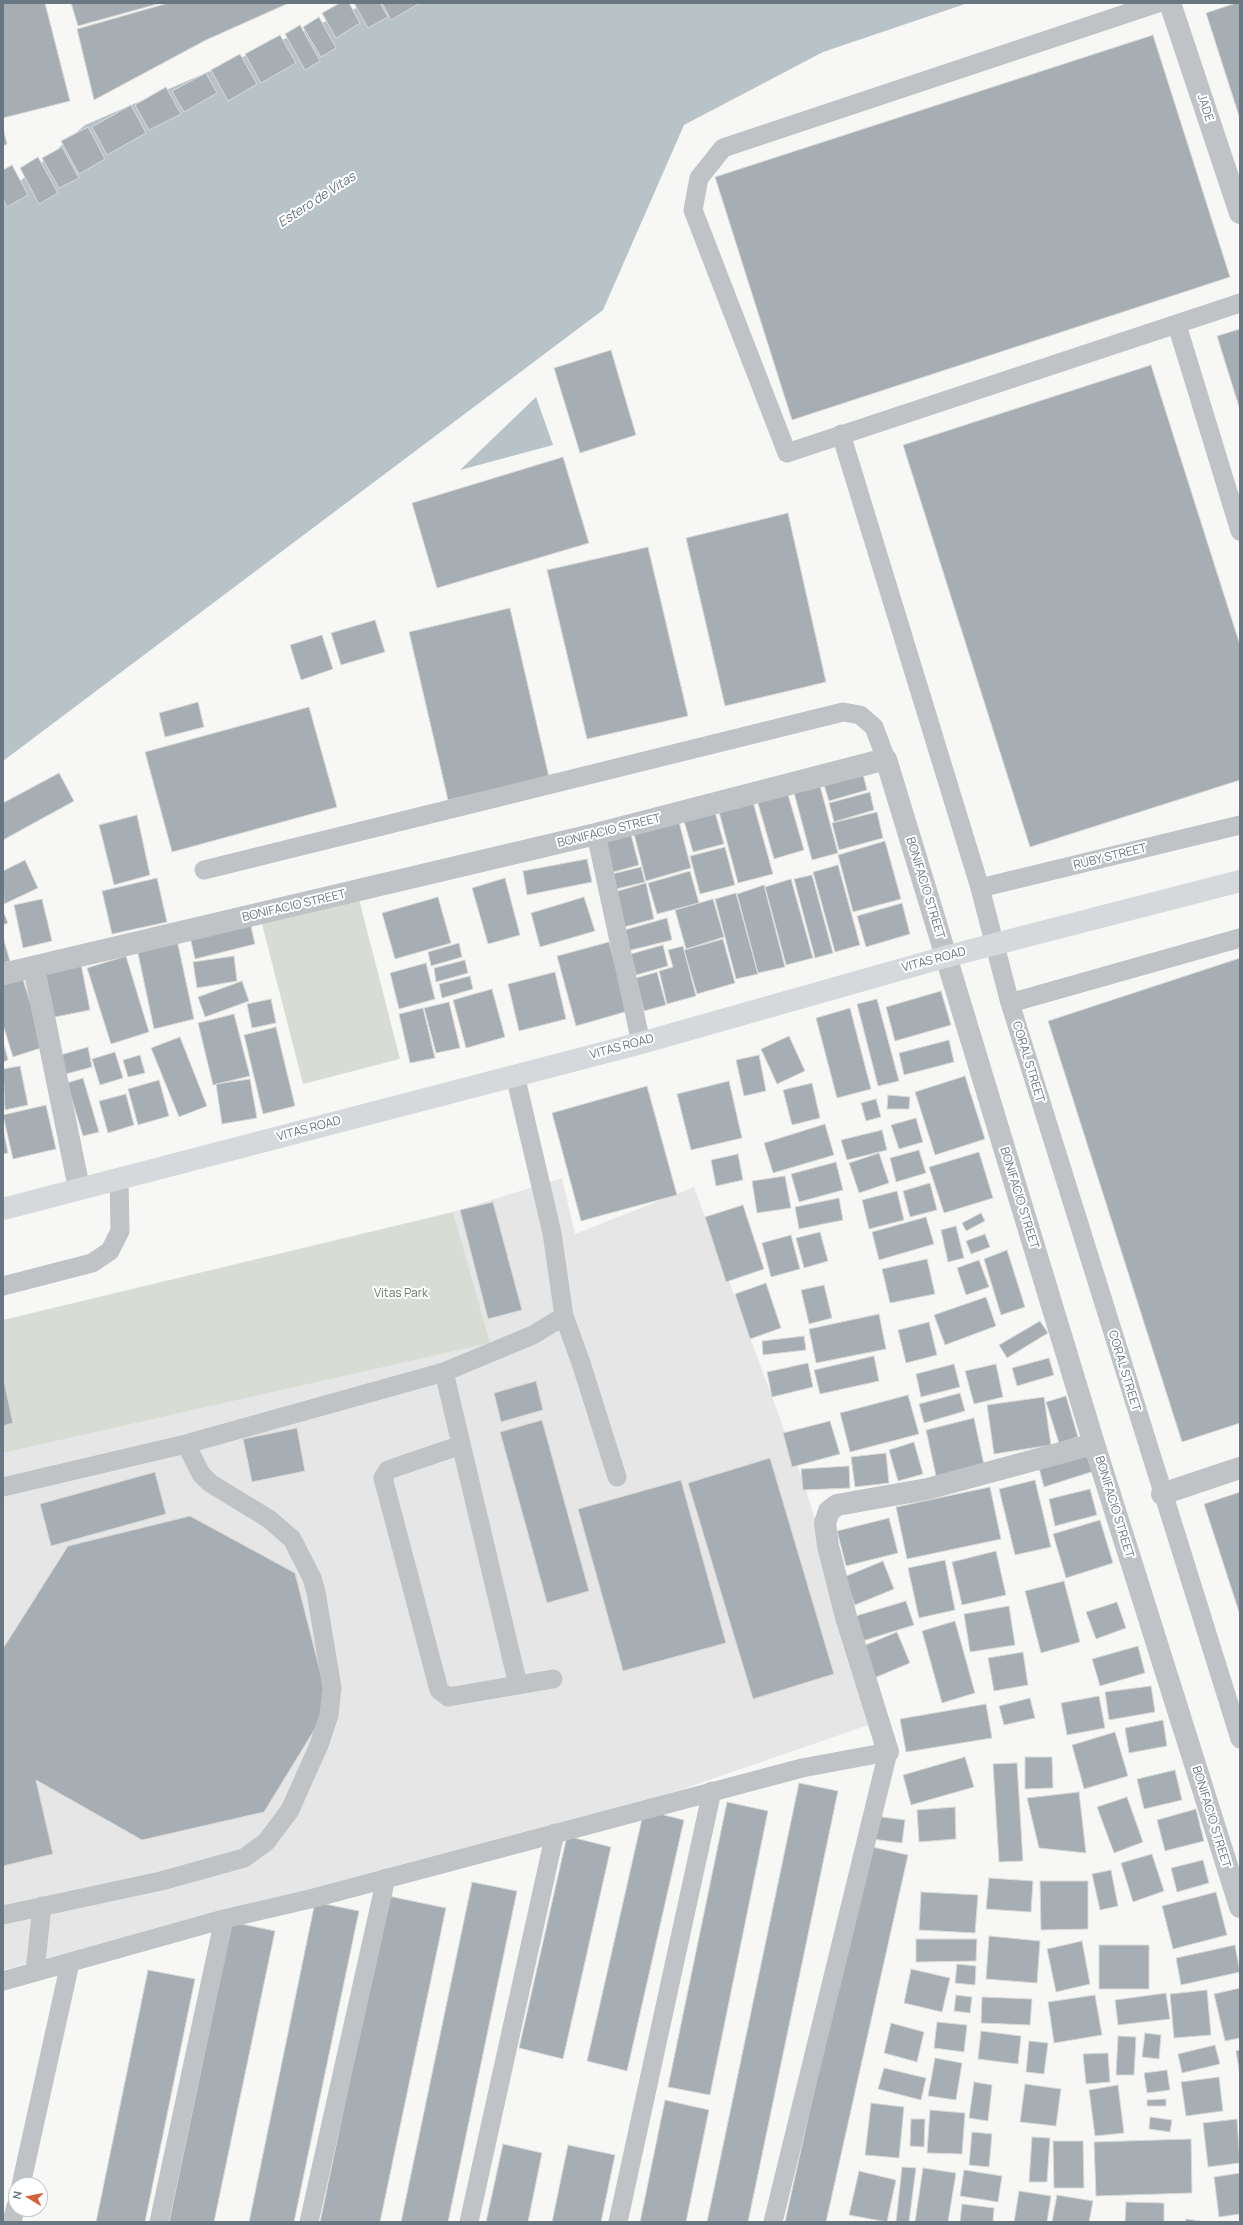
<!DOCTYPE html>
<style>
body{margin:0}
#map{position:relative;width:1243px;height:2225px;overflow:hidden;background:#f7f7f5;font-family:Manrope,sans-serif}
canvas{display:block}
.frame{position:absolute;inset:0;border:4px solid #697783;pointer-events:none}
.north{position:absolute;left:8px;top:2177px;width:40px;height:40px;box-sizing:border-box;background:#fff;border:1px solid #c3c9cd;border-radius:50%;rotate:280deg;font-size:11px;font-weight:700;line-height:16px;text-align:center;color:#697783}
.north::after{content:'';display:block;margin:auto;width:14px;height:18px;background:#d45f38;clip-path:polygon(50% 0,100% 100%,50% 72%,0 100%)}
</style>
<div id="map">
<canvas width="1243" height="2225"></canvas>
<div class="frame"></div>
<div class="north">N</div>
</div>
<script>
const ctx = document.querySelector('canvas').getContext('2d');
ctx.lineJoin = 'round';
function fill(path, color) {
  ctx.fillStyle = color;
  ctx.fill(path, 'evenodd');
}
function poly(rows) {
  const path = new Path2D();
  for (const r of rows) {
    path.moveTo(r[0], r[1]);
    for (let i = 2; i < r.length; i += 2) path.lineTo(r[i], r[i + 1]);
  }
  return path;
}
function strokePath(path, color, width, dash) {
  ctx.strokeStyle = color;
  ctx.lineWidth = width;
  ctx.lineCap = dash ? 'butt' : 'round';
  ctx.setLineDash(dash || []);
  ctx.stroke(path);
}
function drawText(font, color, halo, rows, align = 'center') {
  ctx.font = font + ' Manrope,sans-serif';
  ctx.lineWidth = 4;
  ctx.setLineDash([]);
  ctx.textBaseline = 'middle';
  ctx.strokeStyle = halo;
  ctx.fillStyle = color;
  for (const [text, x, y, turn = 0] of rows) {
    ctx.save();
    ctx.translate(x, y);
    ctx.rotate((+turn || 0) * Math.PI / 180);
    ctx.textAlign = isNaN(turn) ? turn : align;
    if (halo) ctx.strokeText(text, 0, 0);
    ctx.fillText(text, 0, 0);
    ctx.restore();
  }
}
fill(poly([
 [562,1178,575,1234,694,1187,801,1475,880,1721,651,1800,3,1970,3,1453,489,1343,453,1212]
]), '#e5e6e5');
fill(poly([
 [359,899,400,1059,303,1084,262,924],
 [453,1212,490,1343,3,1453,3,1320]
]), '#d7dcd4');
fill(poly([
 [368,3,968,3,823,52,684,125,603,310,3,761,3,196,85,125],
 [536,397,553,445,460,470]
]), '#b8c3c7');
const building = poly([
 [3,3,45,3,70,101,3,118,3,3],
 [71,3,161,3,78,26,71,3],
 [168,3,289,3,206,40,94,100,77,29,168,3],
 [340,3,349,3,360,23,336,38,322,13,340,3],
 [354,3,380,3,388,17,368,28,354,3],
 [382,3,420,3,391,20,382,3],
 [1236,3,1240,3,1240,119,1206,13,1236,3],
 [319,17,336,48,321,57,303,27,319,17],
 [300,25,320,61,305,70,285,34,300,25],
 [280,35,296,63,261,83,245,54,280,35],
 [1153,35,1230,277,792,420,715,177,1153,35],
 [240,54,257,84,228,101,211,70,240,54],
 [206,73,217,93,184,112,172,91,206,73],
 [166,87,181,114,149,130,135,105,166,87],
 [131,105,146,133,107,155,92,127,131,105],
 [88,127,105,159,79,174,61,141,88,127],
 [3,128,7,144,3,146,3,128],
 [62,147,79,178,59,188,42,158,62,147],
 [38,157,58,193,39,204,20,168,38,157],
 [12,165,28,195,7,207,3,199,3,170,12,165],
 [1240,329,1240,410,1217,336,1240,329],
 [611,350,636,435,580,453,554,368,611,350],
 [1151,365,1240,645,1240,780,1030,847,903,445,1151,365],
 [563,457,589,543,437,588,412,503,563,457],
 [788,513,826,682,725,706,686,538,788,513],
 [648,547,688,716,587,739,547,570,648,547],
 [510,608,549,777,448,800,409,632,510,608],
 [375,620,385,652,341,665,331,633,375,620],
 [322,635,333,669,301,680,290,645,322,635],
 [198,702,204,727,165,737,159,713,198,702],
 [309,707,337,807,172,852,145,752,309,707],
 [862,770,867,790,829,801,823,782,862,770],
 [59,773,74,801,3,840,3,803,59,773],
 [819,782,838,853,812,860,793,789,819,782],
 [787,791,804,850,774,859,757,800,787,791],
 [870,792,874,810,834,822,829,803,870,792],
 [753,802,773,874,738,883,719,812,753,802],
 [715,812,724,844,693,852,684,821,715,812],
 [877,812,883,838,839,850,832,823,877,812],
 [137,815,150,875,114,885,99,825,137,815],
 [679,822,691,868,646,881,634,834,679,822],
 [630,831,639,865,610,873,602,839,630,831],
 [885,841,901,899,853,912,838,855,885,841],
 [725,847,735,885,700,894,690,856,725,847],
 [587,859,592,882,527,895,523,871,587,859],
 [25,860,38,888,4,904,3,871,25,860],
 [838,865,860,945,835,952,813,872,838,865],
 [641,867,645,882,612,890,608,875,641,867],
 [690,871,699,903,657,914,648,883,690,871],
 [812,875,833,953,815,958,794,879,812,875],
 [157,878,167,922,112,934,102,891,157,878],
 [505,878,520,935,488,944,472,888,505,878],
 [791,879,813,958,786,965,765,887,791,879],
 [646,883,654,919,620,928,611,893,646,883],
 [764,885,785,967,758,973,737,894,764,885],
 [736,893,758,974,736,979,715,899,736,893],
 [438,897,451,943,395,959,382,913,438,897],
 [584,897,595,931,540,947,531,913,584,897],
 [42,899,52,941,23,948,14,905,42,899],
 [713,899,724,937,686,949,675,910,713,899],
 [902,903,910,934,866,947,857,916,902,903],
 [3,911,8,923,3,925,3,911],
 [667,918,672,940,627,951,621,931,667,918],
 [250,922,255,944,195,959,190,937,250,922],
 [3,937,10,961,3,963,3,937],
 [723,939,735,983,697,994,684,950,723,939],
 [177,940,194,1019,154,1029,137,949,177,940],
 [609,942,628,1011,576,1026,557,956,609,942],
 [459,943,462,957,431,966,428,952,459,943],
 [663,945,668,966,636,975,631,954,663,945],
 [683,946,696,996,667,1004,659,971,673,967,668,950,683,946],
 [126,956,149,1032,111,1044,87,968,126,956],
 [234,956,237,981,197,988,193,962,234,956],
 [1240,958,1240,1423,1182,1442,1048,1021,1240,958],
 [465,960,468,973,436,982,434,968,465,960],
 [426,963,435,999,399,1009,390,973,426,963],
 [81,964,90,1010,50,1018,41,973,81,964],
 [555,972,566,1019,519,1031,508,984,555,972],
 [657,972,666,1005,644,1011,636,978,657,972],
 [470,976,473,989,442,998,439,984,470,976],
 [23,979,44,1047,13,1057,3,1025,3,985,23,979],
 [242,981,249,1001,205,1017,198,997,242,981],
 [492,989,505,1037,466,1048,453,1000,492,989],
 [941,991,951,1025,895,1041,886,1007,941,991],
 [271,999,276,1023,252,1028,247,1004,271,999],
 [877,999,899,1081,878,1086,857,1004,877,999],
 [449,1002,460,1048,436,1053,424,1008,449,1002],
 [423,1008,435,1058,410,1063,399,1014,423,1008],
 [850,1008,871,1089,837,1098,816,1018,850,1008],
 [234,1014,250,1076,213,1085,198,1023,234,1014],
 [276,1027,295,1106,263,1114,244,1035,276,1027],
 [789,1036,805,1071,777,1084,761,1049,789,1036],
 [180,1037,207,1106,179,1117,151,1048,180,1037],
 [949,1040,954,1062,904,1075,899,1053,949,1040],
 [3,1041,8,1060,3,1062,3,1041],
 [88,1047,92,1067,62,1075,57,1056,88,1047],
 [115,1052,123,1078,100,1085,92,1059,115,1052],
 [140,1055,145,1073,128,1077,123,1060,140,1055],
 [759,1055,766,1091,744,1096,736,1060,759,1055],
 [20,1066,28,1105,5,1110,3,1069,20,1066],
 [965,1076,985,1139,935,1155,915,1092,965,1076],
 [83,1078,99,1132,83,1136,67,1083,83,1078],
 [250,1079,257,1118,222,1124,216,1084,250,1079],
 [159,1080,169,1116,138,1125,128,1089,159,1080],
 [729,1081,742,1138,691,1150,677,1094,729,1081],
 [812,1083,820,1118,792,1125,783,1090,812,1083],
 [647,1086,677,1195,581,1221,552,1113,647,1086],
 [126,1094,134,1125,108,1133,99,1101,126,1094],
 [888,1095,910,1097,909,1109,887,1109,888,1095],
 [876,1099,881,1117,866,1121,861,1103,876,1099],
 [46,1105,56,1149,13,1159,3,1115,46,1105],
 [916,1118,923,1142,899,1149,891,1125,916,1118],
 [825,1124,834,1155,773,1173,764,1143,825,1124],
 [3,1128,8,1153,3,1154,3,1128],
 [882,1130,887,1150,847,1160,841,1140,882,1130],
 [919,1150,926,1173,896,1182,890,1158,919,1150],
 [979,1152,993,1198,944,1213,929,1167,979,1152],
 [879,1153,889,1183,859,1193,849,1163,879,1153],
 [738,1154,743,1180,716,1186,711,1160,738,1154],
 [836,1162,843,1190,799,1202,791,1174,836,1162],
 [785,1176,791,1208,757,1213,752,1181,785,1176],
 [930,1183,937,1210,910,1217,903,1191,930,1183],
 [897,1191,904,1220,869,1229,862,1200,897,1191],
 [839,1198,843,1220,799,1229,795,1207,839,1198],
 [493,1202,522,1310,488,1319,460,1210,493,1202],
 [743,1205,764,1269,726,1282,705,1217,743,1205],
 [981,1213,985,1221,966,1231,962,1223,981,1213],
 [926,1217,934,1244,879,1260,872,1232,926,1217],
 [956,1226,964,1258,948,1262,941,1230,956,1226],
 [820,1232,828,1261,804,1268,796,1238,820,1232],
 [985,1234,990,1247,971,1254,966,1241,985,1234],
 [791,1235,800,1269,771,1277,762,1243,791,1235],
 [1007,1250,1025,1307,1001,1315,984,1259,1007,1250],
 [927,1259,935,1294,890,1303,882,1269,927,1259],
 [979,1260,989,1287,966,1295,957,1268,979,1260],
 [766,1283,781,1328,750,1339,735,1294,766,1283],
 [824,1285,832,1318,809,1324,801,1290,824,1285],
 [986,1297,996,1326,945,1345,934,1315,986,1297],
 [879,1314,886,1349,816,1363,809,1329,879,1314],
 [1040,1321,1048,1333,1007,1358,999,1345,1040,1321],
 [929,1322,937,1355,906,1363,898,1330,929,1322],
 [804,1336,806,1350,763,1355,762,1341,804,1336],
 [874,1356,879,1381,820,1394,814,1370,874,1356],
 [1049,1358,1054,1375,1017,1386,1012,1368,1049,1358],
 [808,1363,813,1387,772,1397,767,1372,808,1363],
 [954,1364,960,1387,921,1397,916,1374,954,1364],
 [996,1364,1003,1397,974,1404,965,1371,996,1364],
 [3,1376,13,1423,3,1426,3,1376],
 [536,1381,543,1410,501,1422,494,1393,536,1381],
 [960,1393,965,1411,924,1423,919,1404,960,1393],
 [908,1395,919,1434,850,1452,840,1413,908,1395],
 [1066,1396,1078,1437,1059,1443,1046,1402,1066,1396],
 [1044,1397,1051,1445,994,1454,987,1405,1044,1397],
 [974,1418,984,1465,936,1476,926,1430,974,1418],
 [542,1420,589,1591,547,1603,500,1432,542,1420],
 [830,1421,840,1454,792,1467,783,1433,830,1421],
 [297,1428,305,1471,252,1482,243,1439,297,1428],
 [914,1442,923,1474,898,1481,889,1450,914,1442],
 [886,1453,889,1483,855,1487,851,1457,886,1453],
 [1089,1453,1094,1471,1044,1487,1039,1468,1089,1453],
 [770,1458,834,1674,753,1699,688,1483,770,1458],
 [849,1466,850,1488,803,1490,801,1469,849,1466],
 [155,1472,166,1514,51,1546,40,1504,155,1472],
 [681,1480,726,1643,623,1671,578,1509,681,1480],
 [1035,1480,1051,1547,1015,1555,999,1489,1035,1480],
 [990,1487,1001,1539,907,1559,896,1507,990,1487],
 [1090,1489,1097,1515,1055,1526,1049,1499,1090,1489],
 [1240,1492,1240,1615,1204,1504,1240,1492],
 [190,1516,295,1573,329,1706,264,1812,142,1840,36,1780,53,1854,3,1866,3,1642,4,1647,68,1546,190,1516],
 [889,1518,898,1553,846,1566,837,1531,889,1518],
 [1100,1520,1113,1563,1066,1578,1053,1534,1100,1520],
 [996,1551,1006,1595,962,1605,952,1562,996,1551],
 [945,1560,955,1610,919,1618,908,1568,945,1560],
 [883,1561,894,1589,855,1605,844,1577,883,1561],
 [1064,1581,1080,1642,1041,1653,1025,1591,1064,1581],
 [906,1601,914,1625,856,1643,849,1618,906,1601],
 [1117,1602,1126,1628,1096,1639,1086,1612,1117,1602],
 [1009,1606,1015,1645,970,1652,964,1614,1009,1606],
 [955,1621,975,1693,942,1703,922,1631,955,1621],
 [897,1632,910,1663,874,1678,861,1647,897,1632],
 [1138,1646,1145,1673,1100,1686,1092,1659,1138,1646],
 [1023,1652,1028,1685,994,1691,988,1658,1023,1652],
 [1151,1686,1155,1712,1109,1720,1105,1692,1151,1686],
 [1099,1696,1105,1728,1067,1735,1061,1703,1099,1696],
 [1030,1698,1035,1718,1004,1725,999,1706,1030,1698],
 [986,1704,992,1738,906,1752,900,1719,986,1704],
 [1163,1720,1167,1746,1129,1753,1125,1728,1163,1720],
 [1115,1732,1128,1776,1084,1789,1072,1745,1115,1732],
 [965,1757,974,1787,911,1805,903,1775,965,1757],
 [1025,1757,1052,1757,1053,1788,1025,1789,1025,1757],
 [1017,1763,1023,1861,999,1862,993,1764,1017,1763],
 [1175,1770,1182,1800,1144,1809,1137,1779,1175,1770],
 [799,1783,838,1791,748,2222,707,2222,799,1783],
 [1079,1792,1086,1853,1039,1848,1027,1798,1079,1792],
 [1127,1797,1143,1842,1114,1853,1097,1807,1127,1797],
 [727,1802,768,1811,710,2095,668,2087,727,1802],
 [955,1807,956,1839,919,1842,917,1810,955,1807],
 [1196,1809,1204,1841,1165,1851,1157,1820,1196,1809],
 [644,1810,684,1820,627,2071,587,2061,644,1810],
 [875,1816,905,1820,902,1843,872,1839,875,1816],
 [567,1836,611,1847,563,2059,519,2048,567,1836],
 [868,1846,908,1855,826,2222,785,2222,868,1846],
 [1152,1854,1164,1891,1133,1902,1121,1863,1152,1854],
 [1203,1860,1209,1883,1177,1892,1171,1868,1203,1860],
 [1111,1870,1118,1906,1100,1910,1092,1874,1111,1870],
 [989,1878,1033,1881,1031,1912,986,1909,989,1878],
 [1040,1881,1088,1881,1088,1929,1041,1930,1040,1881],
 [472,1882,517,1891,448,2222,401,2222,472,1882],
 [921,1892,978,1895,975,1933,919,1930,921,1892],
 [1216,1892,1227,1935,1173,1949,1162,1906,1216,1892],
 [388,1896,446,1908,380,2222,320,2222,388,1896],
 [315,1902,359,1911,294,2222,249,2222,315,1902],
 [232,1922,275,1931,214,2222,169,2222,232,1922],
 [989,1936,1040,1941,1037,1983,986,1979,989,1936],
 [916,1939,977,1939,976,1961,916,1962,916,1939],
 [1082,1941,1090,1984,1056,1992,1047,1949,1082,1941],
 [1099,1945,1149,1945,1149,1989,1099,1989,1099,1945],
 [1235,1945,1240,1972,1181,1985,1176,1958,1235,1945],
 [957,1964,976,1966,975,1985,955,1983,957,1964],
 [911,1969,950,1978,942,2012,904,2003,911,1969],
 [148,1970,195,1979,145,2222,96,2222,148,1970],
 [1240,1988,1240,2038,1225,2041,1214,1994,1240,1988],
 [1207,1990,1211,2035,1174,2038,1170,1994,1207,1990],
 [1166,1993,1170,2019,1118,2025,1115,2000,1166,1993],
 [956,1995,972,1997,970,2013,954,2011,956,1995],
 [1095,1995,1102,2035,1054,2043,1048,2002,1095,1995],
 [982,1997,1032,1999,1030,2025,981,2023,982,1997],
 [937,2022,967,2025,964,2052,934,2048,937,2022],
 [891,2023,924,2032,917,2062,884,2053,891,2023],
 [981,2031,1021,2036,1018,2064,978,2059,981,2031],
 [1145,2033,1161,2035,1159,2059,1142,2057,1145,2033],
 [1118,2036,1136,2037,1134,2075,1116,2075,1118,2036],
 [1029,2041,1048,2043,1044,2074,1026,2072,1029,2041],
 [1215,2045,1220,2064,1182,2073,1178,2054,1215,2045],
 [1240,2050,1240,2075,1236,2051,1240,2050],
 [1108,2053,1110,2082,1086,2084,1083,2054,1108,2053],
 [935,2058,962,2063,956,2100,928,2096,935,2058],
 [884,2068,926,2078,921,2100,878,2089,884,2068],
 [1167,2070,1170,2090,1147,2093,1144,2073,1167,2070],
 [1219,2077,1223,2111,1186,2116,1181,2082,1219,2077],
 [974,2082,992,2085,988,2121,969,2118,974,2082],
 [1025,2084,1061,2089,1056,2126,1020,2122,1025,2084],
 [1118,2085,1124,2133,1095,2136,1089,2090,1118,2085],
 [1166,2099,1166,2106,1147,2106,1147,2100,1166,2099],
 [665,2100,709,2110,686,2222,640,2222,665,2100],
 [871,2103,904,2107,899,2158,865,2155,871,2103],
 [930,2110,965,2113,962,2154,927,2153,930,2110],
 [1150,2117,1172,2120,1170,2132,1149,2129,1150,2117],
 [911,2119,925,2119,924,2147,910,2146,911,2119],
 [1237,2119,1240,2163,1208,2167,1203,2123,1237,2119],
 [972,2132,992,2134,989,2167,969,2165,972,2132],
 [1032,2137,1050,2138,1047,2182,1029,2182,1032,2137],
 [1191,2139,1192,2193,1096,2196,1094,2142,1191,2139],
 [1053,2141,1083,2141,1084,2188,1054,2188,1053,2141],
 [503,2144,542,2153,528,2222,486,2222,503,2144],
 [568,2145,615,2155,601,2222,552,2222,568,2145],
 [902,2167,916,2168,909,2222,896,2222,902,2167],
 [923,2168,956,2173,948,2222,915,2222,923,2168],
 [964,2170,1002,2176,998,2202,960,2196,964,2170],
 [859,2171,896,2180,887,2222,849,2215,859,2171],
 [1240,2173,1240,2214,1219,2217,1214,2177,1240,2173],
 [1019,2191,1051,2196,1047,2222,1014,2222,1019,2191],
 [1057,2195,1093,2201,1089,2222,1052,2222,1057,2195],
 [1126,2202,1164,2203,1164,2222,1125,2222,1126,2202],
 [962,2204,994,2208,993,2222,960,2222,962,2204],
 [1186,2219,1207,2222,1185,2222,1186,2219]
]);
fill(building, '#a7aeb3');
strokePath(building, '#d9d9d7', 1);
strokePath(poly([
 [1158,3,723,148,699,178,693,210,787,453,1240,303],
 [1177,325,1240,531],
 [841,434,980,888,1010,1003,1240,1739],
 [596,834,641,1043],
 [204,870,843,712,860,715,874,727,886,759],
 [980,888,1240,825],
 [1010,1003,1240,938],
 [515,1075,552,1233,564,1316,581,1363,617,1477],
 [3,1286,92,1263,110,1251,120,1231,119,1178],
 [444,1372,518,1685],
 [461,1445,388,1470,383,1478,439,1690,448,1697,553,1679],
 [3,1487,186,1444,444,1372,533,1335,564,1316],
 [3,1915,161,1881,244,1858,266,1842,290,1810,319,1745,329,1715,332,1688,316,1592,312,1578,292,1539,269,1519,210,1483,201,1474,186,1444],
 [35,1972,42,1906],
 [3,1981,224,1919,310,1899,802,1768,888,1752,773,2222],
 [21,2185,70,1963],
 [12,2222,16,2206],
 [159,2222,224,1919],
 [309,2222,386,1878],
 [469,2222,555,1833],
 [618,2222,712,1791]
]), '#bfc3c6', 19);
strokePath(poly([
 [1170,3,1240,213],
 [34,968,79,1188],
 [3,974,596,834,886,759,1094,1444,1240,1907],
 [1162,1494,1240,1468],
 [888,1752,846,1617,828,1546,825,1523,829,1511,837,1505,927,1489,1094,1444]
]), '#bfc3c6', 22);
strokePath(poly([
 [3,1209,641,1043,945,957,1240,881]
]), '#d5d9dc', 22);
drawText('12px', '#697783', '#fff', [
 ["JADE",1205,108,72],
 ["BONIFACIO STREET",609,831,-14],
 ["RUBY STREET",1110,857,-14],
 ["BONIFACIO STREET",925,888,73],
 ["BONIFACIO STREET",294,906,-13],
 ["VITAS ROAD",934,960,-15],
 ["VITAS ROAD",622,1047,-15],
 ["CORAL STREET",1028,1062,73],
 ["VITAS ROAD",309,1129,-15],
 ["BONIFACIO STREET",1019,1198,73],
 ["CORAL STREET",1124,1371,73],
 ["BONIFACIO STREET",1114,1507,73],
 ["BONIFACIO STREET",1211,1817,73]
]);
drawText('12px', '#6b7b67', '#fff', [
 ["Vitas Park",401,1294]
]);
drawText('italic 13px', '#65777f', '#fff', [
 ["Estero de Vitas",317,200,-33]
]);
</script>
